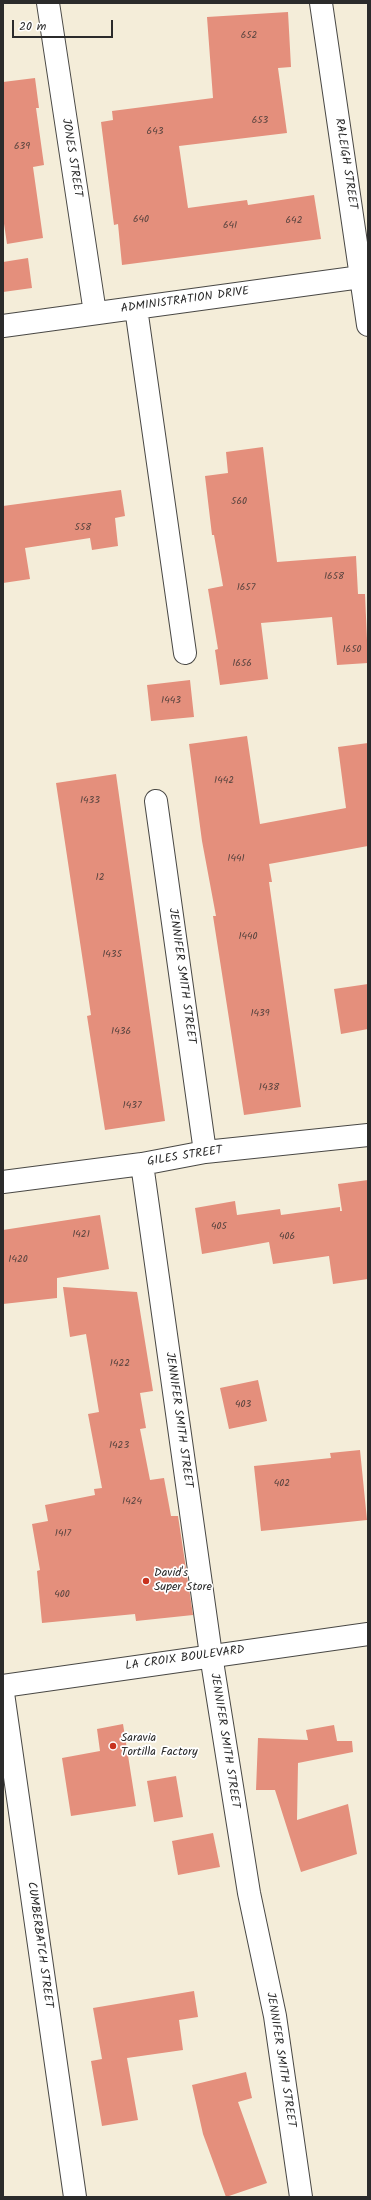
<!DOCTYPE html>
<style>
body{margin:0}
#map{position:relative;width:371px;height:2200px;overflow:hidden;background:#f4edd9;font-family:Kalam,sans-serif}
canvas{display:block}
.frame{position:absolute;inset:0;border:4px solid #2b2b2b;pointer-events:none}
.scale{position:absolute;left:12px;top:20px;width:101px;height:18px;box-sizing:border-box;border:2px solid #2b2b2b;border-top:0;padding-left:5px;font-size:12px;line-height:14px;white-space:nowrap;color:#2b2b2b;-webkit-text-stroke:3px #fff;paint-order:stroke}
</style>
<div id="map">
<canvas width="371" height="2200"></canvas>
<div class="frame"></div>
<div class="scale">20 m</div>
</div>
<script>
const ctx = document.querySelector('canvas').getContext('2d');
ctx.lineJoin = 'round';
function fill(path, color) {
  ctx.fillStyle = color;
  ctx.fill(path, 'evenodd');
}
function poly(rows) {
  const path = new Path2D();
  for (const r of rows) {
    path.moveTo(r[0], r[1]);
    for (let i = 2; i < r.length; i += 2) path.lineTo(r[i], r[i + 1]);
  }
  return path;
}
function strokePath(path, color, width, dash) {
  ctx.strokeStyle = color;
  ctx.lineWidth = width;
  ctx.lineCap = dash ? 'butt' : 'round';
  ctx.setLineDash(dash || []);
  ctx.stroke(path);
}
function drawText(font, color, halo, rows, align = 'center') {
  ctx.font = font + ' Kalam,sans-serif';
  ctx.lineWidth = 3.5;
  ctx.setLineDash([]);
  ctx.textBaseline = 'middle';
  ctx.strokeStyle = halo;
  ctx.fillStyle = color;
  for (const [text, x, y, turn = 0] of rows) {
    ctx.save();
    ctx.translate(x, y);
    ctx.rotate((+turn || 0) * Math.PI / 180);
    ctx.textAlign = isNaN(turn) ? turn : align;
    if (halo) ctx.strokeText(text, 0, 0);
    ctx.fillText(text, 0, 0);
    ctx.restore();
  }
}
fill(poly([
 [288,12,291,67,278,68,287,133,179,146,188,208,247,200,248,205,314,195,321,239,122,265,118,224,114,225,101,122,113,120,112,111,213,98,207,17],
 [35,78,39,108,36,108,44,165,33,167,43,238,7,244,3,217,3,82],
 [28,258,32,288,3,292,3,262],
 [263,447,277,562,356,556,358,594,365,594,368,663,337,665,332,617,261,623,268,679,220,685,215,650,218,649,208,589,223,586,214,535,212,535,205,476,228,473,226,452],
 [121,490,125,516,115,518,118,546,92,550,90,538,25,548,30,579,3,583,3,506],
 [190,680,194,717,151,721,147,685],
 [247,736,260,824,346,808,338,747,368,743,368,846,269,864,272,882,269,882,301,1107,244,1115,213,916,216,916,202,841,189,744],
 [116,774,165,1121,105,1130,87,1016,91,1015,56,783],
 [368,984,368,1029,341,1034,334,989],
 [368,1180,368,1279,333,1284,329,1256,273,1264,269,1242,202,1254,195,1208,235,1201,237,1215,280,1209,281,1215,340,1207,340,1211,342,1211,338,1184],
 [100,1215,109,1269,57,1278,57,1298,3,1304,3,1230],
 [63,1287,137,1292,153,1391,140,1393,146,1428,140,1429,150,1480,164,1478,171,1516,178,1516,193,1615,136,1621,135,1614,42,1623,37,1571,40,1570,32,1524,48,1521,45,1505,95,1495,94,1489,102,1488,88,1414,99,1412,86,1334,70,1337],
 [258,1380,267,1421,229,1429,220,1388],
 [360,1450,367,1520,261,1531,254,1466,331,1458,330,1453],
 [123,1724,136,1806,71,1816,62,1758,100,1751,97,1729],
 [334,1725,337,1741,352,1741,353,1752,298,1763,297,1820,348,1804,357,1854,301,1872,275,1790,256,1790,258,1738,308,1740,306,1730],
 [176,1776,183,1817,154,1822,147,1781],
 [213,1833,220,1867,178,1875,172,1841],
 [194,1991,198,2017,179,2020,183,2050,127,2058,138,2120,102,2126,91,2061,102,2059,93,2008],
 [246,2072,252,2098,238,2102,267,2183,226,2197,203,2134,192,2085]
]), '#e48f7c');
const minor = poly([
 [48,3,95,313],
 [321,3,368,325],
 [136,308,185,653],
 [3,326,368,276],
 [156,801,205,1152],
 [142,1164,211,1655,249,1893,275,2016,301,2197],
 [3,1182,142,1164,205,1152,368,1135],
 [3,1693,75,2197]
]);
const tertiary = poly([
 [3,1686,368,1634]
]);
strokePath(minor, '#494845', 24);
strokePath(tertiary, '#494845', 24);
strokePath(minor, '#fff', 22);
strokePath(tertiary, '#fff', 22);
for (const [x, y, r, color] of [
 [146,1581,4,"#c8321e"],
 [113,1746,4,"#c8321e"]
]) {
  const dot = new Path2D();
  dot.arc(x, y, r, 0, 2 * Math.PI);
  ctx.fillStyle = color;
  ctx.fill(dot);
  strokePath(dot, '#fff', 1.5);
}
drawText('10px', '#59443f', null, [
 ["652",249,36],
 ["653",260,121],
 ["643",155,132],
 ["639",22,147],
 ["640",141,220],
 ["642",294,221],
 ["641",230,226],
 ["560",239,502],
 ["558",83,528],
 ["1658",334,577],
 ["1657",246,588],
 ["1650",352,650],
 ["1656",242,664],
 ["1443",171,701],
 ["1442",224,781],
 ["1433",90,801],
 ["1441",236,859],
 ["12",100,878],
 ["1440",248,937],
 ["1435",112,955],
 ["1439",260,1014],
 ["1436",121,1032],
 ["1438",269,1088],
 ["1437",132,1106],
 ["405",219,1227],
 ["1421",81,1235],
 ["406",287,1237],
 ["1420",18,1260],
 ["1422",120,1364],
 ["403",243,1405],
 ["1423",119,1446],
 ["402",282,1484],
 ["1424",132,1502],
 ["1417",63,1534],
 ["400",62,1595]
]);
drawText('12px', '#2b2b2b', '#fff', [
 ["JONES STREET",71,158,81],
 ["RALEIGH STREET",345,164,81],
 ["ADMINISTRATION DRIVE",185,301,-8],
 ["JENNIFER SMITH STREET",181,976,82],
 ["GILES STREET",185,1157,-9],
 ["JENNIFER SMITH STREET",178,1420,82],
 ["LA CROIX BOULEVARD",185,1659,-8],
 ["JENNIFER SMITH STREET",224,1741,81],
 ["CUMBERBATCH STREET",39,1945,82],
 ["JENNIFER SMITH STREET",280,2060,81]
]);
drawText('12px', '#2b2b2b', '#fff', [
 ["David's",154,1574],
 ["Super Store",154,1588],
 ["Saravia",121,1739],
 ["Tortilla Factory",121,1753]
], 'left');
</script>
